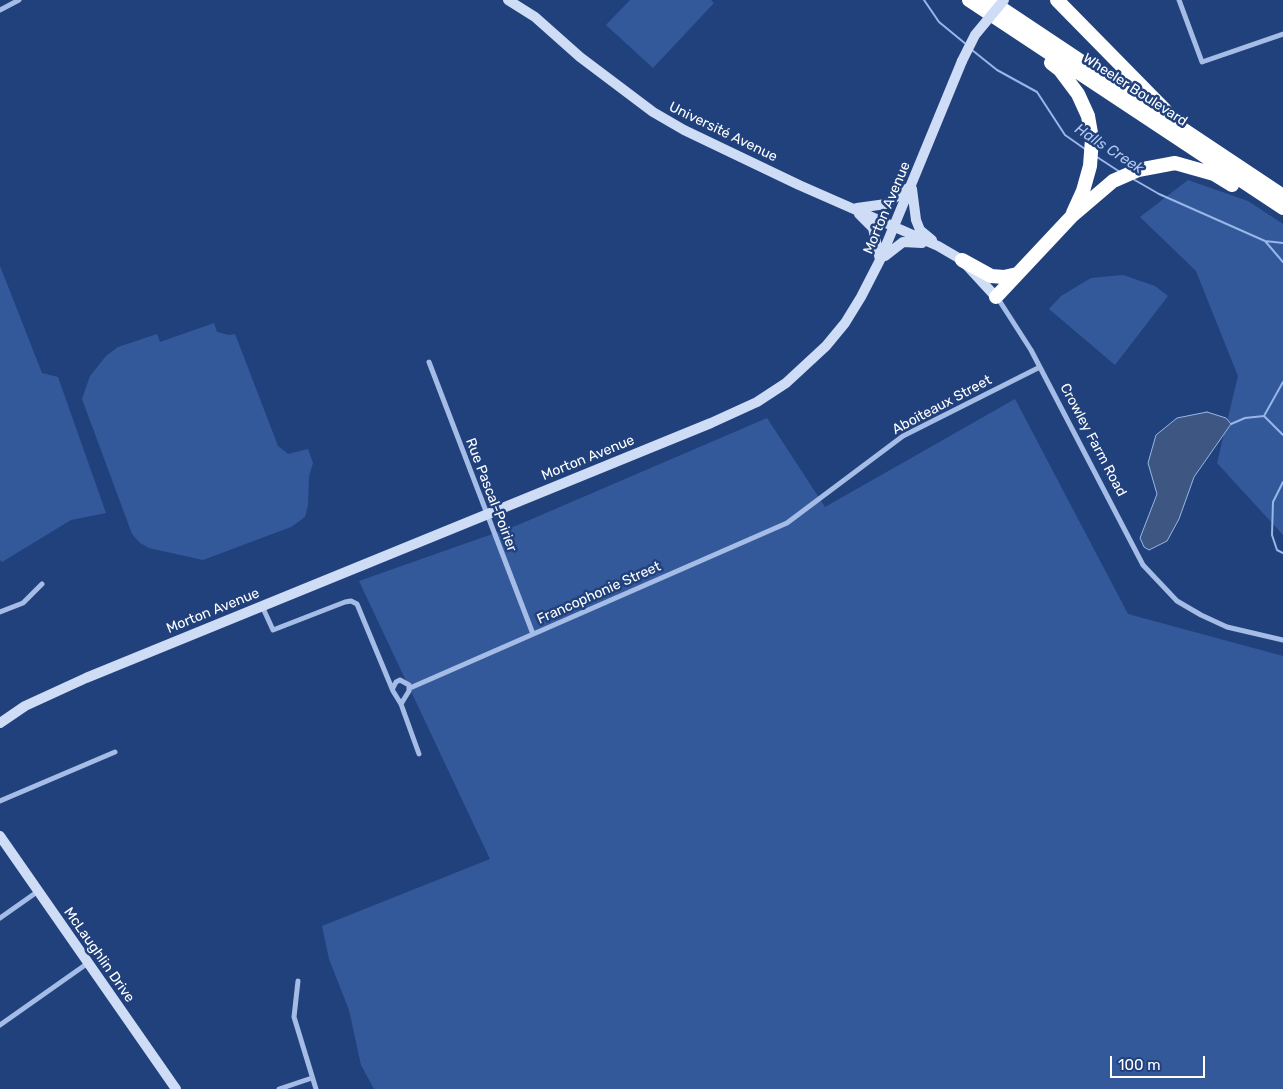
<!DOCTYPE html>
<meta charset="utf-8">
<style>
body{margin:0}
#map{position:relative;width:1283px;height:1089px;overflow:hidden;background:#21417d;font-family:Rubik,sans-serif}
canvas{display:block}
.scale{position:absolute;left:1110px;top:1056px;width:95px;height:22px;box-sizing:border-box;border:2px solid #fff;border-top:0;padding-left:6px;font-size:15px;line-height:18px;white-space:nowrap;color:#fff;-webkit-text-stroke:4px #21417d;paint-order:stroke}
</style>
<div id="map">
<canvas width="1283" height="1089"></canvas>
<div class="scale">100 m</div>
</div>
<script>
const ctx = document.querySelector('canvas').getContext('2d');
ctx.lineJoin = 'round';
function fill(path, color) {
  ctx.fillStyle = color;
  ctx.fill(path, 'evenodd');
}
function poly(rows) {
  const path = new Path2D();
  for (const r of rows) {
    path.moveTo(r[0], r[1]);
    for (let i = 2; i < r.length; i += 2) path.lineTo(r[i], r[i + 1]);
  }
  return path;
}
function strokePath(path, color, width, dash) {
  ctx.strokeStyle = color;
  ctx.lineWidth = width;
  ctx.lineCap = dash ? 'butt' : 'round';
  ctx.setLineDash(dash || []);
  ctx.stroke(path);
}
function drawText(font, color, halo, rows, align = 'center') {
  ctx.font = font + ' Rubik,sans-serif';
  ctx.lineWidth = 5;
  ctx.setLineDash([]);
  ctx.textBaseline = 'middle';
  ctx.strokeStyle = halo;
  ctx.fillStyle = color;
  for (const [text, x, y, turn = 0] of rows) {
    ctx.save();
    ctx.translate(x, y);
    ctx.rotate((+turn || 0) * Math.PI / 180);
    ctx.textAlign = isNaN(turn) ? turn : align;
    if (halo) ctx.strokeText(text, 0, 0);
    ctx.fillText(text, 0, 0);
    ctx.restore();
  }
}
fill(poly([
 [630,0,711,0,714,3,653,68,606,25],
 [1188,180,1248,201,1283,224,1283,535,1217,463,1238,376,1196,271,1140,217],
 [0,266,42,373,58,377,106,513,71,520,2,562,0,560],
 [1123,275,1155,286,1168,296,1115,365,1049,309,1061,296,1091,278],
 [214,323,217,332,229,335,235,334,278,446,288,454,308,449,313,463,309,476,308,505,305,517,291,527,203,560,149,548,140,543,132,534,82,399,90,376,106,356,118,347,157,334,160,342],
 [1015,399,1128,614,1283,656,1283,1089,374,1089,361,1065,349,1010,329,959,322,926,490,859,359,581,518,525,767,418,825,507]
]), '#34599b');
const water = poly([
 [1207,412,1226,418,1231,424,1194,477,1179,519,1167,541,1149,550,1144,547,1140,538,1157,494,1148,463,1156,435,1177,418,1207,412]
]);
fill(water, '#3e5682');
strokePath(water, '#98b6e8', 1);
strokePath(poly([
 [924,0,939,22,967,45],
 [972,50,997,70,1037,92,1065,135,1085,149],
 [1097,157,1120,172],
 [1133,179,1159,194,1265,241,1283,243],
 [1265,241,1283,262],
 [1264,416,1283,382],
 [1264,416,1283,435],
 [1231,424,1245,418,1264,416],
 [1283,482,1273,502,1272,535,1277,550,1283,553]
]), '#98b6e8', 2);
strokePath(poly([
 [1179,0,1202,62,1283,34],
 [0,10,19,0],
 [997,297,1031,350,1143,565,1177,601,1201,615,1227,627,1283,640],
 [429,362,533,634],
 [262,606,273,630,345,602,351,601,357,604,393,691,401,704,419,754],
 [0,612,23,603,42,584],
 [393,688,396,682,400,680,409,685,409,691,401,704],
 [410,688,787,523,903,436,1040,367],
 [0,801,115,752],
 [0,918,37,892],
 [298,981,294,1017,316,1089],
 [0,1025,88,963],
 [279,1089,312,1078]
]), '#a4bce6', 5);
strokePath(poly([
 [508,0,535,17,580,57,653,112,684,130,799,185,938,246,962,260,996,297],
 [912,189,916,220,920,230,932,240],
 [857,208,886,204,911,186],
 [859,214,873,228,880,260],
 [885,256,903,242,922,243],
 [0,723,25,706,86,678,711,423,757,402,786,383,826,346,845,323,861,297,880,260,962,61],
 [0,836,176,1089]
]), '#cedcf5', 10);
strokePath(poly([
 [969,0,1283,208],
 [989,0,1283,196],
 [1057,0,1165,110],
 [1051,63,1060,70,1078,94,1088,116,1092,139,1090,166,1083,191,1073,213],
 [962,260,991,276,1004,277,1017,274],
 [996,297,1072,216,1113,181,1138,170,1175,163,1214,174,1232,185]
]), '#fff', 14);
strokePath(poly([
 [962,61,975,35,1004,0]
]), '#cedcf5', 10);
drawText('14px', '#fff', '#21417d', [
 ["Wheeler Boulevard",1135,90,33],
 ["Université Avenue",723,132,26],
 ["Morton Avenue",887,208,-67],
 ["Aboiteaux Street",942,405,-28],
 ["Crowley Farm Road",1093,440,62],
 ["Morton Avenue",588,458,-22],
 ["Rue Pascal-Poirier",491,495,69],
 ["Francophonie Street",599,593,-24],
 ["Morton Avenue",213,611,-22],
 ["McLaughlin Drive",99,955,55]
]);
drawText('italic 15px', '#b0c6ee', '#21417d', [
 ["Halls Creek",1109,149,33]
]);
</script>
